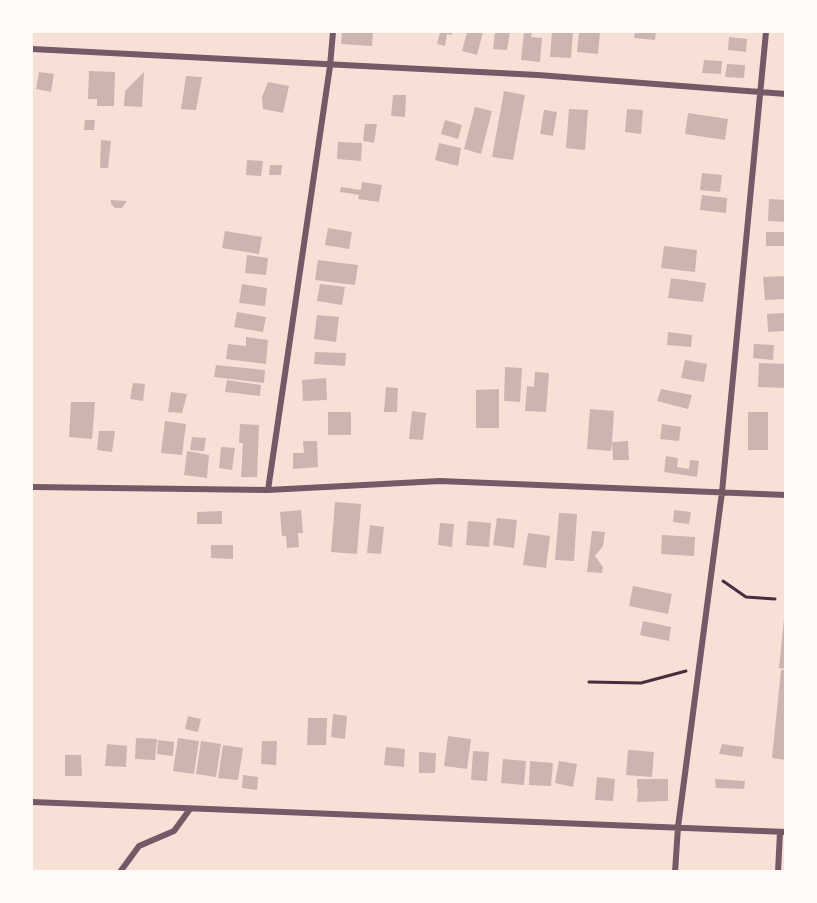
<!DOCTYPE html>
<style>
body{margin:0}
#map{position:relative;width:817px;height:903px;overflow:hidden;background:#f7e1d7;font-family:"Varela Round",sans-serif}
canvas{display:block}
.frame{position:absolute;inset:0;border:33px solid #fffaf5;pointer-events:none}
</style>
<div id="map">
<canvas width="817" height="903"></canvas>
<div class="frame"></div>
</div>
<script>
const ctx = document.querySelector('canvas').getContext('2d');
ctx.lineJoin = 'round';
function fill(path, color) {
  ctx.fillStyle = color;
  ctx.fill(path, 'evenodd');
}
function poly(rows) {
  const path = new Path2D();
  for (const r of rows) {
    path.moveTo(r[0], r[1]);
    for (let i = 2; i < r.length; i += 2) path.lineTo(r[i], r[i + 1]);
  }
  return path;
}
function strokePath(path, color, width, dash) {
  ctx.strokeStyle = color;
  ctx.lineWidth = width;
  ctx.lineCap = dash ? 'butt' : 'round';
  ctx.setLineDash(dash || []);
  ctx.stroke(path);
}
fill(poly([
 [342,32,373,32,372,46,341,44],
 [440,32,452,32,452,35,447,34,445,46,437,44],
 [467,32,483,32,477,55,462,51],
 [495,32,510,32,507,50,493,49],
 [524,32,532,32,531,37,542,38,540,62,521,60],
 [552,32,573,32,571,58,550,57],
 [579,32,600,32,598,54,577,52],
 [635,32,656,32,655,40,634,38],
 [729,37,747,39,746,52,728,50],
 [704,60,722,61,721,74,702,73],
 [727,64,745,65,744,78,725,77],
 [89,71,115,72,114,106,97,106,97,99,88,99],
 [39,72,54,74,51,92,36,89],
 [144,72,142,107,124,106,125,91],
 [186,76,202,77,196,110,181,109],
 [268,82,289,86,283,113,263,109,262,97],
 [504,91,525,95,513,160,492,157],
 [393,95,406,95,405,117,391,116],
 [475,107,492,111,481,154,464,149],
 [569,109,588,110,585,150,566,148],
 [627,109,643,110,641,134,625,132],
 [544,110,557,112,553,136,540,134],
 [688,113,728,119,725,140,685,134],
 [85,120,95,120,94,130,84,130],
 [445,120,462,125,458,139,441,134],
 [365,124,377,124,374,143,363,141],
 [101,140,111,141,108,168,100,168],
 [338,142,362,143,361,161,337,159],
 [439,143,461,148,458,166,435,160],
 [247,160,263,161,261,176,246,175],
 [270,165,282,165,281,175,269,175],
 [702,173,722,175,720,192,700,190],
 [362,182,382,185,379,202,358,199,359,195,340,192,341,187,361,190],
 [702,195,727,198,726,213,700,210],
 [769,199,786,200,786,222,768,221],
 [111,200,127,201,122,208,115,208,111,204],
 [328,228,352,232,349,249,325,245],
 [225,231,262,237,259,254,222,248],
 [766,232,786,232,786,246,766,246],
 [664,246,697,250,695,272,661,268],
 [247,255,268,258,266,275,245,273],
 [318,260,358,265,355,285,315,280],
 [786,276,786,299,765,300,763,277],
 [671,278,706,283,703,302,668,298],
 [242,284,267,288,265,306,239,303],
 [320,284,345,287,342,305,317,301],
 [237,312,266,317,263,332,234,327],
 [786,313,786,331,768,332,767,314],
 [317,315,339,317,336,342,314,339],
 [668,332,692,335,691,347,667,345],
 [246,337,268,340,266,364,226,359,228,344,246,346],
 [754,344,774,345,773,360,753,358],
 [315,352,346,353,345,366,314,364],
 [685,360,707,364,704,382,681,378],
 [759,363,786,364,786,388,758,387],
 [216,365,265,370,264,383,214,377],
 [505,367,522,368,520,402,504,401],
 [535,372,549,373,546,412,525,411,527,386,534,387],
 [326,378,327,400,303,401,302,380],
 [227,380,261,385,260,396,225,392],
 [133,383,145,384,143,401,130,399],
 [386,387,398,388,397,412,384,412],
 [499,389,499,428,476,428,476,390],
 [661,389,692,395,688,409,657,401],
 [171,392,187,394,182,413,168,412],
 [71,402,95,402,92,439,69,437],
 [590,409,614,411,612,442,628,441,629,460,613,460,612,442,611,451,587,449],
 [412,411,426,413,423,440,409,439],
 [328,412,351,412,351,435,328,435],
 [748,412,768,412,768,450,748,450],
 [165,421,186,424,182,455,161,453],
 [240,424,259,425,257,477,241,477,243,443,239,443],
 [662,424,681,427,679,441,660,439],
 [99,431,115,431,112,452,97,450],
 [192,437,206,438,204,451,190,450],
 [303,441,317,441,318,467,293,469,293,453,304,453],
 [221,447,235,448,232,470,219,468],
 [187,451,209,455,207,478,184,475],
 [666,456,678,458,677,467,689,469,690,460,699,461,697,477,664,472],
 [335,502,361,504,357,554,331,552],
 [301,510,303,533,298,533,299,547,287,548,286,536,282,536,280,512],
 [674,510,691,512,689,524,673,522],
 [222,511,222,524,197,524,197,512],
 [559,513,577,514,574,561,555,560],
 [497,518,517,520,514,548,493,545],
 [468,521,491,523,489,547,466,545],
 [440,523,454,524,452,547,438,545],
 [370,525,384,527,381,554,367,553],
 [592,531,605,532,603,546,595,556,603,567,602,573,587,572],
 [528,533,550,536,546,568,523,565],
 [662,535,695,537,694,556,661,554],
 [211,545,233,545,233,559,211,558],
 [633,586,672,594,668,614,629,606],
 [784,619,786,620,786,669,779,668],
 [643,621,671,627,669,641,640,635],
 [781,670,786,670,786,760,772,758],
 [333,714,347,716,345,739,331,737],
 [188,716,201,719,198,732,185,729],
 [308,718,327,718,326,745,307,745],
 [448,736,471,739,467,769,444,766],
 [136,738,157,739,155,760,135,759],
 [178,738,199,741,194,774,173,771],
 [158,740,174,742,173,756,157,754],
 [201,741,221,744,216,777,196,774],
 [262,741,277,741,276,765,261,764],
 [107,744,127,746,126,767,105,766],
 [722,744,744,747,742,757,719,754],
 [223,745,243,748,238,780,218,778],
 [386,747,405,749,404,767,384,765],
 [628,750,654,752,652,777,626,775],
 [473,751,489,752,487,781,471,780],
 [419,752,436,753,435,773,419,773],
 [65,755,81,755,82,776,65,776],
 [503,759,526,761,524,785,501,783],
 [530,761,553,763,551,786,529,785],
 [559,761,577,764,573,787,555,783],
 [243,775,258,777,257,790,242,788],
 [597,777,615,779,613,801,595,800],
 [637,779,668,779,668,801,637,802,638,788,637,788],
 [715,779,745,781,744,789,716,788]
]), '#ccb4b1');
strokePath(poly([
 [723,581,746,597,775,599],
 [589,682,641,683,686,671]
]), '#4a2c40', 3);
strokePath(poly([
 [32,49,538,75,786,94],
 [32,487,268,490,440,481,786,495],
 [268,490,330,66,333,32],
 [32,802,786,832],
 [120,872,139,846,174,831,190,809],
 [675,872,678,827,722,492,766,32],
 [778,872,780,832]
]), '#755966', 6);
</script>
